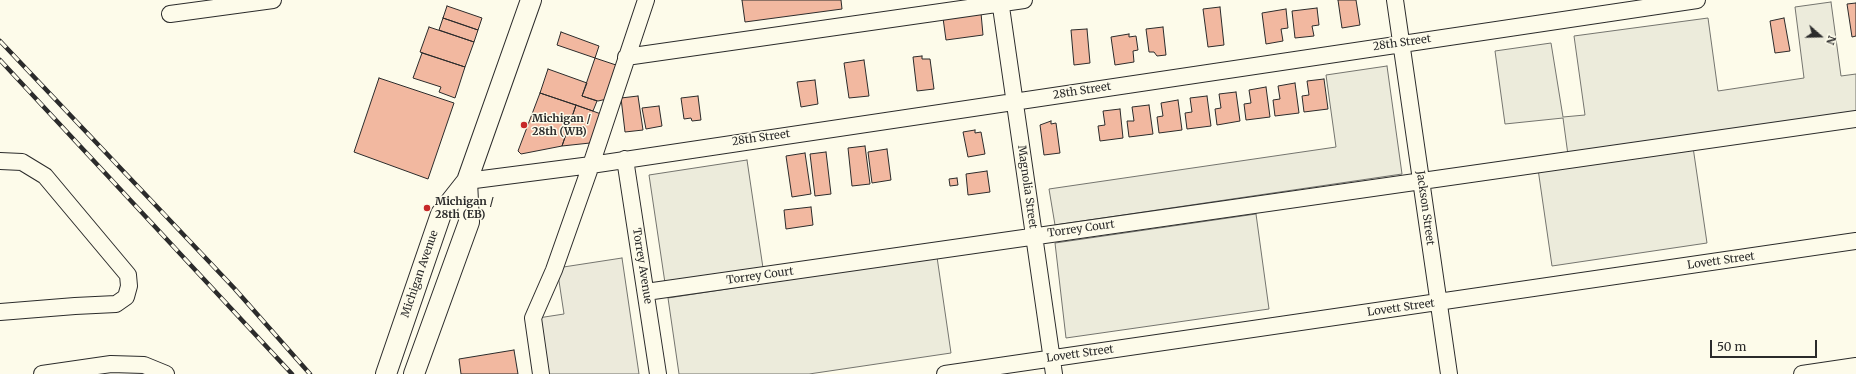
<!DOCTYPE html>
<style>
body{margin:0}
#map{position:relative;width:1856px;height:374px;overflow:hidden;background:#fdfbea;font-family:Merriweather,serif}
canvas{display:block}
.north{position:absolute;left:1800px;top:16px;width:40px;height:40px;-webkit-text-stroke:3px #fdfbea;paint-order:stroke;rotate:110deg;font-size:11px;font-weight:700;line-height:16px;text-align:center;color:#2b2b2b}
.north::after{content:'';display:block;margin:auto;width:14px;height:18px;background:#2b2b2b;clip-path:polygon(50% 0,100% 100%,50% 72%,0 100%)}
.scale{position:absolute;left:1710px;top:340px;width:107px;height:18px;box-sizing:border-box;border:2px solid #2b2b2b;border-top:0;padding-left:5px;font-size:12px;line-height:14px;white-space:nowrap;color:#2b2b2b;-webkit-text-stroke:3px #fdfbea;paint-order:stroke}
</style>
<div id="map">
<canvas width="1856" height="374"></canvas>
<div class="north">N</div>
<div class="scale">50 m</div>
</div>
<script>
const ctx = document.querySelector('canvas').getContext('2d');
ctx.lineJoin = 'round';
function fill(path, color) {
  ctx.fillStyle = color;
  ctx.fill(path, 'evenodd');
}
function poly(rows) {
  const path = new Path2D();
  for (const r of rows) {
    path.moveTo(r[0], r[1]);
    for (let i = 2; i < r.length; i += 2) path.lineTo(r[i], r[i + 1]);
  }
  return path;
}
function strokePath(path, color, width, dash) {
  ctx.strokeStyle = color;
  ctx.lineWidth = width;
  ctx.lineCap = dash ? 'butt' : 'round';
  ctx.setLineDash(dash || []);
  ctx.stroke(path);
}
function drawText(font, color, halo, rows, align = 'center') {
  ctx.font = font + ' Merriweather,serif';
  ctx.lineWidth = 3;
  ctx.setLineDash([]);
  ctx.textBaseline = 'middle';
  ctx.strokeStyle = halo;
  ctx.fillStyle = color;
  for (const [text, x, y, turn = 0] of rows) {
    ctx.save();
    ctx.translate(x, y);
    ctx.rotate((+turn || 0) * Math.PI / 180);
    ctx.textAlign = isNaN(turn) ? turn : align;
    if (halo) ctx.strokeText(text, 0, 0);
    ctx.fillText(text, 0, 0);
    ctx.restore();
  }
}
const green = poly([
 [1831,2,1841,76,1856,74,1856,114,1568,155,1563,118,1505,124,1495,51,1551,43,1563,117,1585,115,1574,36,1708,18,1718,91,1804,78,1795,7,1831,2],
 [1387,66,1402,174,1055,225,1049,189,1336,147,1326,75,1387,66],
 [1693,147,1707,243,1552,266,1538,169,1693,147],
 [747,160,763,268,665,283,649,175,747,160],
 [1256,214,1269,309,1066,338,1055,243,1256,214],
 [937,257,951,353,809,374,679,374,668,298,937,257]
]);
fill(green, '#ecebdb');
strokePath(green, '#74746e', 1);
const parking = poly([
 [622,258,639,374,547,374,538,318,564,314,557,268,622,258]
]);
fill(parking, '#eceadb');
strokePath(parking, '#74746e', 1);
const building = poly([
 [742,0,841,0,842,9,745,22,742,0],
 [1338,0,1356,0,1360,25,1342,28,1338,0],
 [1856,3,1856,36,1852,37,1847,4,1856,3],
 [447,6,482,18,478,30,443,18,447,6],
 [1220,7,1224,45,1208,47,1203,9,1220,7],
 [1317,8,1319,25,1312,26,1314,36,1295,38,1292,11,1317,8],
 [1286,9,1288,28,1281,29,1283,41,1266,44,1262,13,1286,9],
 [981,13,983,35,946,40,943,18,981,13],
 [443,18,478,30,474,42,439,30,443,18],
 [1784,18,1790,51,1775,53,1770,21,1784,18],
 [429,27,474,42,465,67,420,52,429,27],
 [1163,27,1166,55,1157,56,1154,52,1149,52,1146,29,1163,27],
 [1087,29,1090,63,1074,65,1071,30,1087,29],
 [561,32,599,46,595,58,557,45,561,32],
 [1129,34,1129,37,1136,36,1138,50,1133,51,1134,62,1115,65,1111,37,1129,34],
 [422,53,465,67,455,98,439,92,441,87,413,78,422,53],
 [922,56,922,59,930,59,934,89,917,91,913,57,922,56],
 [595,58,619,66,607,99,598,101,582,96,595,58],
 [864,60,869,96,849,98,844,63,864,60],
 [548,69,587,83,582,96,597,101,593,111,540,93,548,69],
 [379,78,454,103,428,179,354,152,379,78],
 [1324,79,1328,109,1304,112,1302,96,1309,95,1307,81,1324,79],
 [815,80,818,104,801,107,797,82,815,80],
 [1295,83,1299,113,1275,116,1273,100,1280,99,1278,86,1295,83],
 [1266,87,1270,117,1246,120,1244,104,1251,103,1249,90,1266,87],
 [1236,92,1240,121,1217,125,1215,109,1221,108,1219,94,1236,92],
 [540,93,576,105,562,146,521,154,518,151,540,93],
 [638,96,643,130,625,132,621,98,638,96],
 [698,96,701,120,692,121,691,118,684,119,681,98,698,96],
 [1207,96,1211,126,1187,129,1185,113,1192,112,1190,98,1207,96],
 [1178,100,1182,130,1159,133,1157,117,1163,116,1161,103,1178,100],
 [576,105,601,114,590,143,562,146,576,105],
 [1149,105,1153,134,1129,137,1127,121,1134,121,1132,107,1149,105],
 [659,106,662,126,646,129,642,108,659,106],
 [1120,109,1123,138,1100,141,1098,126,1105,125,1103,111,1120,109],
 [1051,121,1051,124,1056,123,1060,153,1044,155,1040,125,1051,121],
 [975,130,975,133,981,132,985,154,968,157,963,132,975,130],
 [865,146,870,184,852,186,848,148,865,146],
 [887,149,891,180,872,183,868,152,887,149],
 [826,152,831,194,815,196,810,154,826,152],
 [805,153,811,194,792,197,786,156,805,153],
 [987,171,990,192,968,195,966,174,987,171],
 [957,178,958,185,950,186,949,179,957,178],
 [811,207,813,225,786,229,784,210,811,207],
 [514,350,518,374,461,374,459,359,514,350]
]);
fill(building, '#f2b8a0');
strokePath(building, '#2b2b2b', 1);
const minor = poly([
 [1000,0,1054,374],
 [1395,0,1449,374],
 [170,14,273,0],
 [626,57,1024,0],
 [625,159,658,374],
 [0,161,22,162,45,176,128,275,129,286,126,297,116,304,75,306,0,312],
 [467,181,591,165,1697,0],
 [646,292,1856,119],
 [42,374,111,364,144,365,166,374],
 [541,374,533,318,554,270,591,165,646,0],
 [945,374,1856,241],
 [1802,374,1856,366]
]);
const major = poly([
 [386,374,441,214,467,181,531,0],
 [414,374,469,222,467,181]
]);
strokePath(minor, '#2b2b2b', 18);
strokePath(major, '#2b2b2b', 22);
strokePath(minor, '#fdfbea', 16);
strokePath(major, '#fdfbea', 20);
const rail = poly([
 [0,41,234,288,310,374],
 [0,60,292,374]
]);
strokePath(rail, '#2b2b2b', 4.5);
strokePath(rail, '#fdfbea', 3, [9]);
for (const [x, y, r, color] of [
 [524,125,4,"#c62828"],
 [427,208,4,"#c62828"]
]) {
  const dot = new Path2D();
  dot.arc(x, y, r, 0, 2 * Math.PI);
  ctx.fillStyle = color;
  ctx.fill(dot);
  strokePath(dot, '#fdfbea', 1.5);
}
drawText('11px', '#2b2b2b', '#fdfbea', [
 ["28th Street",1402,43,-8],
 ["28th Street",1082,91,-9],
 ["28th Street",761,138,-8],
 ["Magnolia Street",1027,187,82],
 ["Jackson Street",1425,208,82],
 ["Torrey Court",1081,229,-8],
 ["Lovett Street",1721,261,-8],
 ["Torrey Avenue",642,266,81],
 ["Michigan Avenue",420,274,-71],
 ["Torrey Court",760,276,-8],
 ["Lovett Street",1401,308,-8],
 ["Lovett Street",1080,354,-8]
]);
drawText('bold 11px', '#2b2b2b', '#fdfbea', [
 ["Michigan /",532,119],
 ["28th (WB)",532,132],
 ["Michigan /",435,202],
 ["28th (EB)",435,215]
], 'left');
</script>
